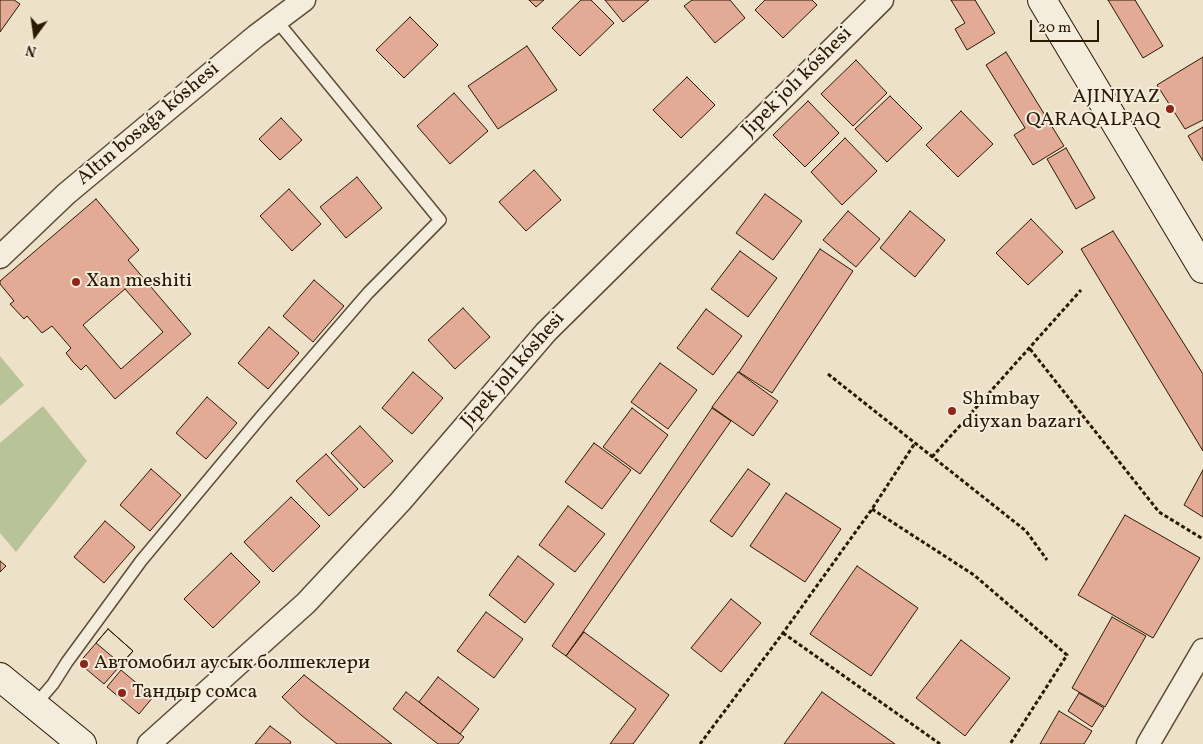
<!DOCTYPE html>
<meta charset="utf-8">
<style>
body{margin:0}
#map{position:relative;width:1203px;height:744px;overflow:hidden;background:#eee1c9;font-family:Vollkorn,serif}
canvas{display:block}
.north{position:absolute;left:10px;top:10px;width:50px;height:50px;-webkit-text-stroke:4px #f4ecdc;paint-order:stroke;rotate:194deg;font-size:14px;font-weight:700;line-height:20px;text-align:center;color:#2b1a03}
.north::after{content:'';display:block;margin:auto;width:18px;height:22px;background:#2b1a03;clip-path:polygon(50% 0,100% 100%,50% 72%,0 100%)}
.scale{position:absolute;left:1030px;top:20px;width:69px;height:22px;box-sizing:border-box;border:2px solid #2b1a03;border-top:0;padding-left:6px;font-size:15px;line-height:18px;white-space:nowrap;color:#2b1a03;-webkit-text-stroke:4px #f4ecdc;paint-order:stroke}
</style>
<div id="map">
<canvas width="1203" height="744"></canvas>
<div class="north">N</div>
<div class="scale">20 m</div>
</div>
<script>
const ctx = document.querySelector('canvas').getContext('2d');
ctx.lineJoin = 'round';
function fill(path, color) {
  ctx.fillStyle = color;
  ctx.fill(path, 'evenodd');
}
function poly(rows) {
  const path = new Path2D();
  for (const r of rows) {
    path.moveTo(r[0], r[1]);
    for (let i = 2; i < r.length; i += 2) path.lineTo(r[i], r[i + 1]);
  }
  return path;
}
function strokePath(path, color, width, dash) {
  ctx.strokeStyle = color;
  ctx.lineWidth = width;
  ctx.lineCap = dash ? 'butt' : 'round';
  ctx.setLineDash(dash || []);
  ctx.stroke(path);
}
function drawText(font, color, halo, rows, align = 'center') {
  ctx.font = font + ' Vollkorn,serif';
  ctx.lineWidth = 4;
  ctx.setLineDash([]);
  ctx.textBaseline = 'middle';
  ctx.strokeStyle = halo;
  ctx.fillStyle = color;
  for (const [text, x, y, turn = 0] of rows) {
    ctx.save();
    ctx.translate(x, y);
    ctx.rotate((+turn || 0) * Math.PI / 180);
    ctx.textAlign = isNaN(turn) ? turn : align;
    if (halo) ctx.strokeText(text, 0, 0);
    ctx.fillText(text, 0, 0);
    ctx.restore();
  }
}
fill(poly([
 [0,356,24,385,0,406],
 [43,406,87,461,16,552,0,533,0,443]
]), '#b8c397');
const building = poly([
 [0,0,14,0,20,4,0,32,0,0],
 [529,0,544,0,536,7,529,0],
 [581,0,591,0,614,23,580,56,552,28,581,0],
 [605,0,649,0,623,22,605,0],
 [692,0,730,0,745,18,715,43,684,6,692,0],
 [765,0,812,0,817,5,783,38,755,10,765,0],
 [951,0,975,0,995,33,967,50,955,29,965,23,951,0],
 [1108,0,1135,0,1163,46,1143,58,1108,0],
 [410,17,438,45,404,78,376,50,410,17],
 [527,46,557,90,498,129,468,86,527,46],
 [1006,52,1064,146,1033,165,1014,135,1025,128,986,65,1006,52],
 [1203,57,1203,120,1185,129,1157,85,1203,57],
 [856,60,887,93,853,126,821,94,856,60],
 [687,77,715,105,681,138,653,110,687,77],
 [454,93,488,131,450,164,417,126,454,93],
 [890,96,922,128,887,162,855,129,890,96],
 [808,101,839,133,805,167,773,135,808,101],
 [961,111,993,144,958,177,926,145,961,111],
 [281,118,302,140,280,160,259,139,281,118],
 [1203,127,1203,161,1188,136,1203,127],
 [845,138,877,171,842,205,811,172,845,138],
 [1066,148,1095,198,1076,209,1047,159,1066,148],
 [534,170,561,200,526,231,499,202,534,170],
 [357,177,382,208,346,238,320,207,357,177],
 [289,189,321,224,292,251,260,216,289,189],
 [765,194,802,221,773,260,736,233,765,194],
 [96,199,139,250,128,260,191,334,115,399,86,365,81,370,73,362,66,353,71,348,52,326,42,333,27,316,24,319,10,304,14,301,0,284,0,281,96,199],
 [125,289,163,332,121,369,83,325,125,289],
 [848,211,880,239,856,267,823,240,848,211],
 [910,211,945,240,915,277,880,248,910,211],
 [1031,219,1063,252,1028,285,996,253,1031,219],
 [1113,231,1203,374,1203,451,1081,249,1113,231],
 [820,249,853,271,772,393,739,372,820,249],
 [740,251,777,278,748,317,711,289,740,251],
 [314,280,344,306,313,342,283,316,314,280],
 [463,308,490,337,455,369,428,340,463,308],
 [706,309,742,336,713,375,677,348,706,309],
 [269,327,299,353,268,389,238,363,269,327],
 [660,363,697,390,668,429,631,402,660,363],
 [413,372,443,398,412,434,382,408,413,372],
 [738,372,778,401,753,436,712,407,738,372],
 [207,397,237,423,206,459,176,433,207,397],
 [632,408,668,435,640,474,603,447,632,408],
 [712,408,731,421,566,656,552,646,712,408],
 [360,426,393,461,364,488,331,453,360,426],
 [594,443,631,470,602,509,565,482,594,443],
 [326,454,358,489,329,516,296,481,326,454],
 [151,469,181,495,150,531,120,505,151,469],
 [748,469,770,484,732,537,710,521,748,469],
 [1203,470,1203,517,1184,505,1203,470],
 [786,493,841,529,805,582,750,546,786,493],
 [291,497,320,526,273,572,244,542,291,497],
 [568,506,605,534,575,572,539,545,568,506],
 [1125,515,1200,558,1153,638,1078,595,1125,515],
 [105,521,135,547,104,583,74,557,105,521],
 [231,553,260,582,213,628,184,599,231,553],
 [518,556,554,584,525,623,489,595,518,556],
 [0,561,6,566,0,572,0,561],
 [857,566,918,608,871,676,810,634,857,566],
 [731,599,761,623,721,672,691,648,731,599],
 [486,612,523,639,494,678,457,651,486,612],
 [1112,617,1146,636,1105,707,1072,688,1112,617],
 [108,629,133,651,104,684,79,663,108,629],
 [108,629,133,651,121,664,96,643,108,629],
 [584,632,669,695,633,744,610,744,636,709,566,656,584,632],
 [961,640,1010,678,965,736,916,698,961,640],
 [121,670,153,697,139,714,107,687,121,670],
 [304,675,392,744,337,744,301,715,282,697,304,675],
 [438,677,479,709,460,734,419,702,438,677],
 [406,692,464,737,458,744,438,744,393,709,406,692],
 [822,692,895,744,784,744,822,692],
 [1079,693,1104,708,1092,727,1068,711,1079,693],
 [1059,711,1092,731,1084,744,1040,744,1059,711],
 [270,726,291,742,290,744,255,744,270,726]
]);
fill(building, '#e3ab96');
strokePath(building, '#2b1a03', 1);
const lane = poly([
 [35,705,53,684,67,662,141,561,260,418,368,293,440,220,277,21]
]);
const street = poly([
 [0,257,66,194,256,36,304,0],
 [149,744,306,603,400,502,546,332,882,0],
 [1148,744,1203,650]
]);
const secondary = poly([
 [1042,0,1203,269],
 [0,677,82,744]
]);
strokePath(lane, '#5c4c34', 14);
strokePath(street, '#5c4c34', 25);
strokePath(secondary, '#2b1a03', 30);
strokePath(poly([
 [1030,349,1159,512,1203,539],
 [828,374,1026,531,1047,560],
 [932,457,1081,290],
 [872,509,974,575,1067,655,1010,744],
 [783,633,940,744],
 [700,744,783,633,872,509,915,443]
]), '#2b1a03', 3, [4, 2.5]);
strokePath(lane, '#f4ecdc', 11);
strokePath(street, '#f4ecdc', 22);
strokePath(secondary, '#f4ecdc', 28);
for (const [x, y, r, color] of [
 [1170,109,5,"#8f2418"],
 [76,282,5,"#8f2418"],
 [952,411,5,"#8f2418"],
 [84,664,5,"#8f2418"],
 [122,693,5,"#8f2418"]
]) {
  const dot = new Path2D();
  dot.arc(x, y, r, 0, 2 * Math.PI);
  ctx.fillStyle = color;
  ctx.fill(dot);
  strokePath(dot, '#f4ecdc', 2);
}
drawText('20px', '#2b1a03', '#f4ecdc', [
 ["Jipek jolı kóshesi",798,83,-45],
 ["Altın bosaǵa kóshesi",149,125,-40],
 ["Jipek jolı kóshesi",514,371,-49]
]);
drawText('20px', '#2b1a03', '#f4ecdc', [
 ["AJINIYAZ",1160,98,"right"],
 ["QARAQALPAQ",1160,121,"right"],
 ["Xan meshiti",86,282],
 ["Shımbay",962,400],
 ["diyxan bazarı",962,423],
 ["Автомобил аусык болшеклери",94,664],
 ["Тандыр сомса",132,693]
], 'left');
</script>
